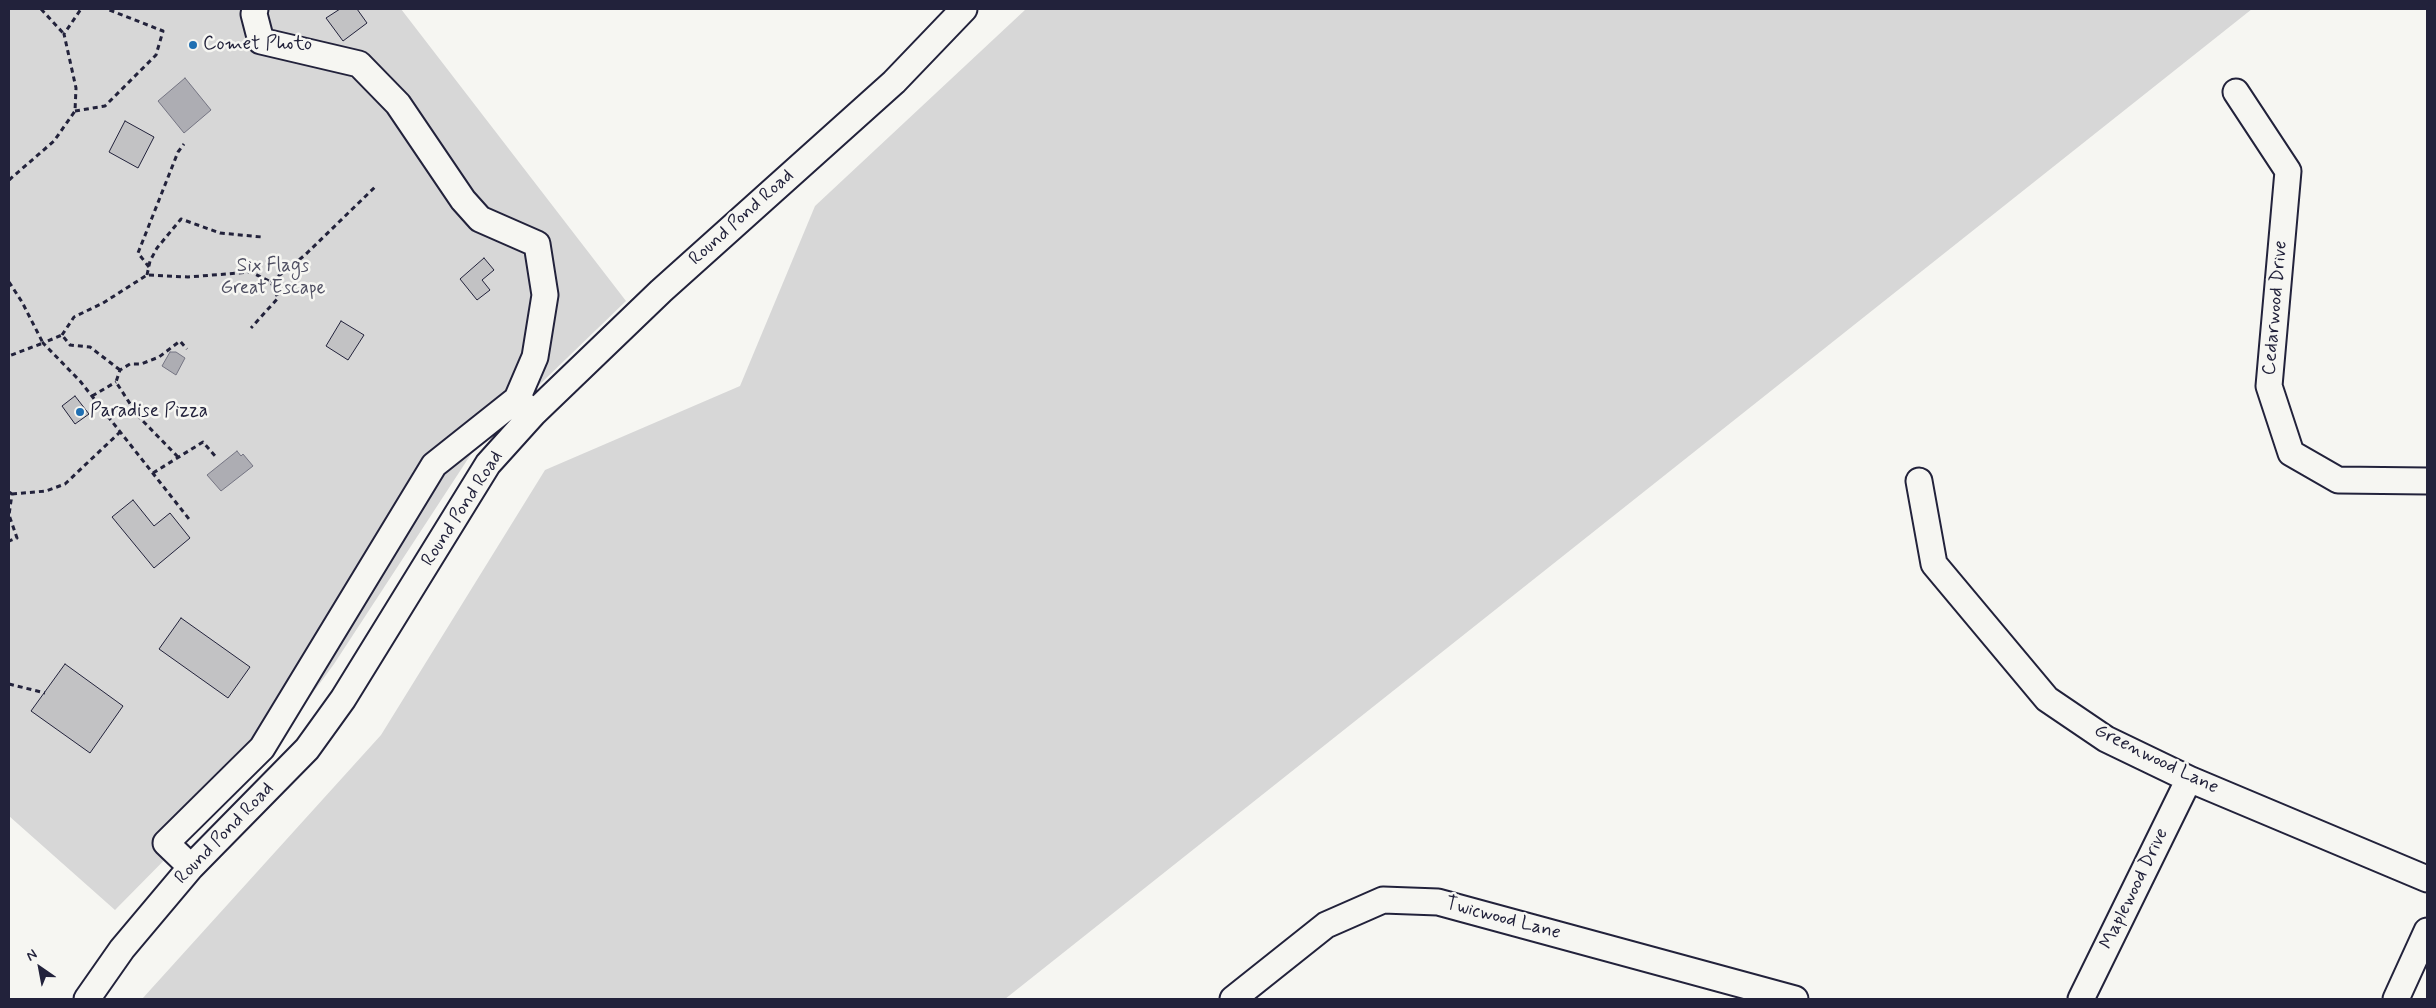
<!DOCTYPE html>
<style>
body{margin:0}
#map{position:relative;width:2436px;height:1008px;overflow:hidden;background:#f6f6f2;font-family:Mynerve,sans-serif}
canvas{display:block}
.frame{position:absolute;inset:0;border:10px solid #22223b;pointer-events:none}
.north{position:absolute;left:15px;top:943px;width:50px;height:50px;-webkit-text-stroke:4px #f6f6f2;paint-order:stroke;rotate:327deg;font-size:14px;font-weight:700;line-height:20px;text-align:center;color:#22223b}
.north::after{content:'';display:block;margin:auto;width:18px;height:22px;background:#22223b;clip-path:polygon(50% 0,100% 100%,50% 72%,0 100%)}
</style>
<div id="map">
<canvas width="2436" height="1008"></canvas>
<div class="frame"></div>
<div class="north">N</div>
</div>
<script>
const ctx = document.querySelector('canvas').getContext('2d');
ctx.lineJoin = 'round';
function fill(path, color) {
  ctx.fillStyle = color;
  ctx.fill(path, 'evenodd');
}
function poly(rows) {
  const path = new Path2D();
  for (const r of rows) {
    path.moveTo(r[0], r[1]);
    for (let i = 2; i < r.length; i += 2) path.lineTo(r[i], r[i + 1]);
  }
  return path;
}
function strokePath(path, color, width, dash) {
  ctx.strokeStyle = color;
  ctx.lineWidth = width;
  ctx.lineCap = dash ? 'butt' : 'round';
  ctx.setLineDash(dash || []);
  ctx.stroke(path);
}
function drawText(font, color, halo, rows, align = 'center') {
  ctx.font = font + ' Mynerve,sans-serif';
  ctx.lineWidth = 5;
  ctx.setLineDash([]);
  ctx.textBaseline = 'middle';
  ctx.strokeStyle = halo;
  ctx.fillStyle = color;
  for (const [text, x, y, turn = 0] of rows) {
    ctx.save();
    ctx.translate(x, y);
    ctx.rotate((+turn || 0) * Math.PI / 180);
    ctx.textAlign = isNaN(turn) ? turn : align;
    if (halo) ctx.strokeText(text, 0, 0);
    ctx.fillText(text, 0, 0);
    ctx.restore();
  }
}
fill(poly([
 [9,9,401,9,626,301,477,445,334,664,265,758,115,910,9,816],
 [1026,9,2252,9,1005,999,142,999,381,735,545,470,740,386,815,206]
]), '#d7d7d7');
const water = poly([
 [185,78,211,110,184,133,158,101,185,78],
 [170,352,176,352,185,358,176,375,162,366,170,352],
 [237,451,241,456,243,454,253,466,221,491,207,475,237,451]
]);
fill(water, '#adadb3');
strokePath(water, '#757583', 1);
const building = poly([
 [340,9,357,9,367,23,343,41,326,18,340,9],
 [125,121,154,137,138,168,109,152,125,121],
 [484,258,494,270,482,280,490,290,477,300,460,279,484,258],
 [341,321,364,335,348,360,326,346,341,321],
 [75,396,89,414,75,424,62,406,75,396],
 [133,500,154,526,170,513,190,538,154,568,112,517,133,500],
 [181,618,250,667,228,698,159,649,181,618],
 [65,664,123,706,90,753,31,711,65,664]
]);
fill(building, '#c2c2c4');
strokePath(building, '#22223b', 1);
const minor = poly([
 [255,9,254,14,261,41,359,64,398,104,463,200,480,219,537,244,545,295,535,357,517,399],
 [2236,92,2288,171,2269,386,2291,453,2338,480,2427,481],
 [1919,481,1934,564,2047,699,2106,739,2189,779,2427,879],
 [191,867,166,843,262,748,434,465,517,399,534,413],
 [87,999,122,949,191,867,307,749,343,699,488,464,534,413,661,291,894,82,964,9],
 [1233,999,1326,925,1383,900,1438,902,1795,999],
 [2081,999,2189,779],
 [2396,999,2427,931]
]);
strokePath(minor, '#22223b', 29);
strokePath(poly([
 [41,9,64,34],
 [75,111,105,106,156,55,163,31,107,9],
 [9,180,54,141,75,111,76,88,64,34,81,9],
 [149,267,138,253,178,152,184,144],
 [147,275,150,261,157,248,181,219,220,233,262,237],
 [9,282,22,302,43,343,9,356],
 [271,282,305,255,375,187],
 [62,335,74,317,103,303,147,275,188,277,251,272,271,282,278,298,251,328],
 [120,370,90,347,70,345,62,335,43,343,80,381,189,519],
 [92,396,116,382],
 [178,457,138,416,116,382,120,370,130,364,141,364,159,357,180,341,187,349],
 [153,473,203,442,216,457],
 [9,492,12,494,9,515,17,538,9,541],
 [12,494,46,491,65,484,120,432],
 [9,684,45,693]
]), '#22223b', 3, [5, 4]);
strokePath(minor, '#f6f6f2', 25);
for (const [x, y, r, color] of [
 [193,45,5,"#1f6fb2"],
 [80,412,5,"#1f6fb2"]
]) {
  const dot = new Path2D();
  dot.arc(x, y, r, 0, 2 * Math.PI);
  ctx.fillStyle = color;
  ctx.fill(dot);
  strokePath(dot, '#f6f6f2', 2);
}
drawText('19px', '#22223b', '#f6f6f2', [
 ["Comet Photo",203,45],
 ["Paradise Pizza",90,412]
], 'left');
drawText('19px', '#22223b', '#f6f6f2', [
 ["Round Pond Road",742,218,-42],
 ["Cedarwood Drive",2276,308,-85],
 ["Round Pond Road",463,509,-57],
 ["Greenwood Lane",2156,760,26],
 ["Round Pond Road",225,834,-46],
 ["Maplewood Drive",2135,889,-64],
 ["Twicwood Lane",1503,919,15]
]);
drawText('19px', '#4f4f62', '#f6f6f2', [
 ["Six Flags",273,267],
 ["Great Escape",273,289]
]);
</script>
